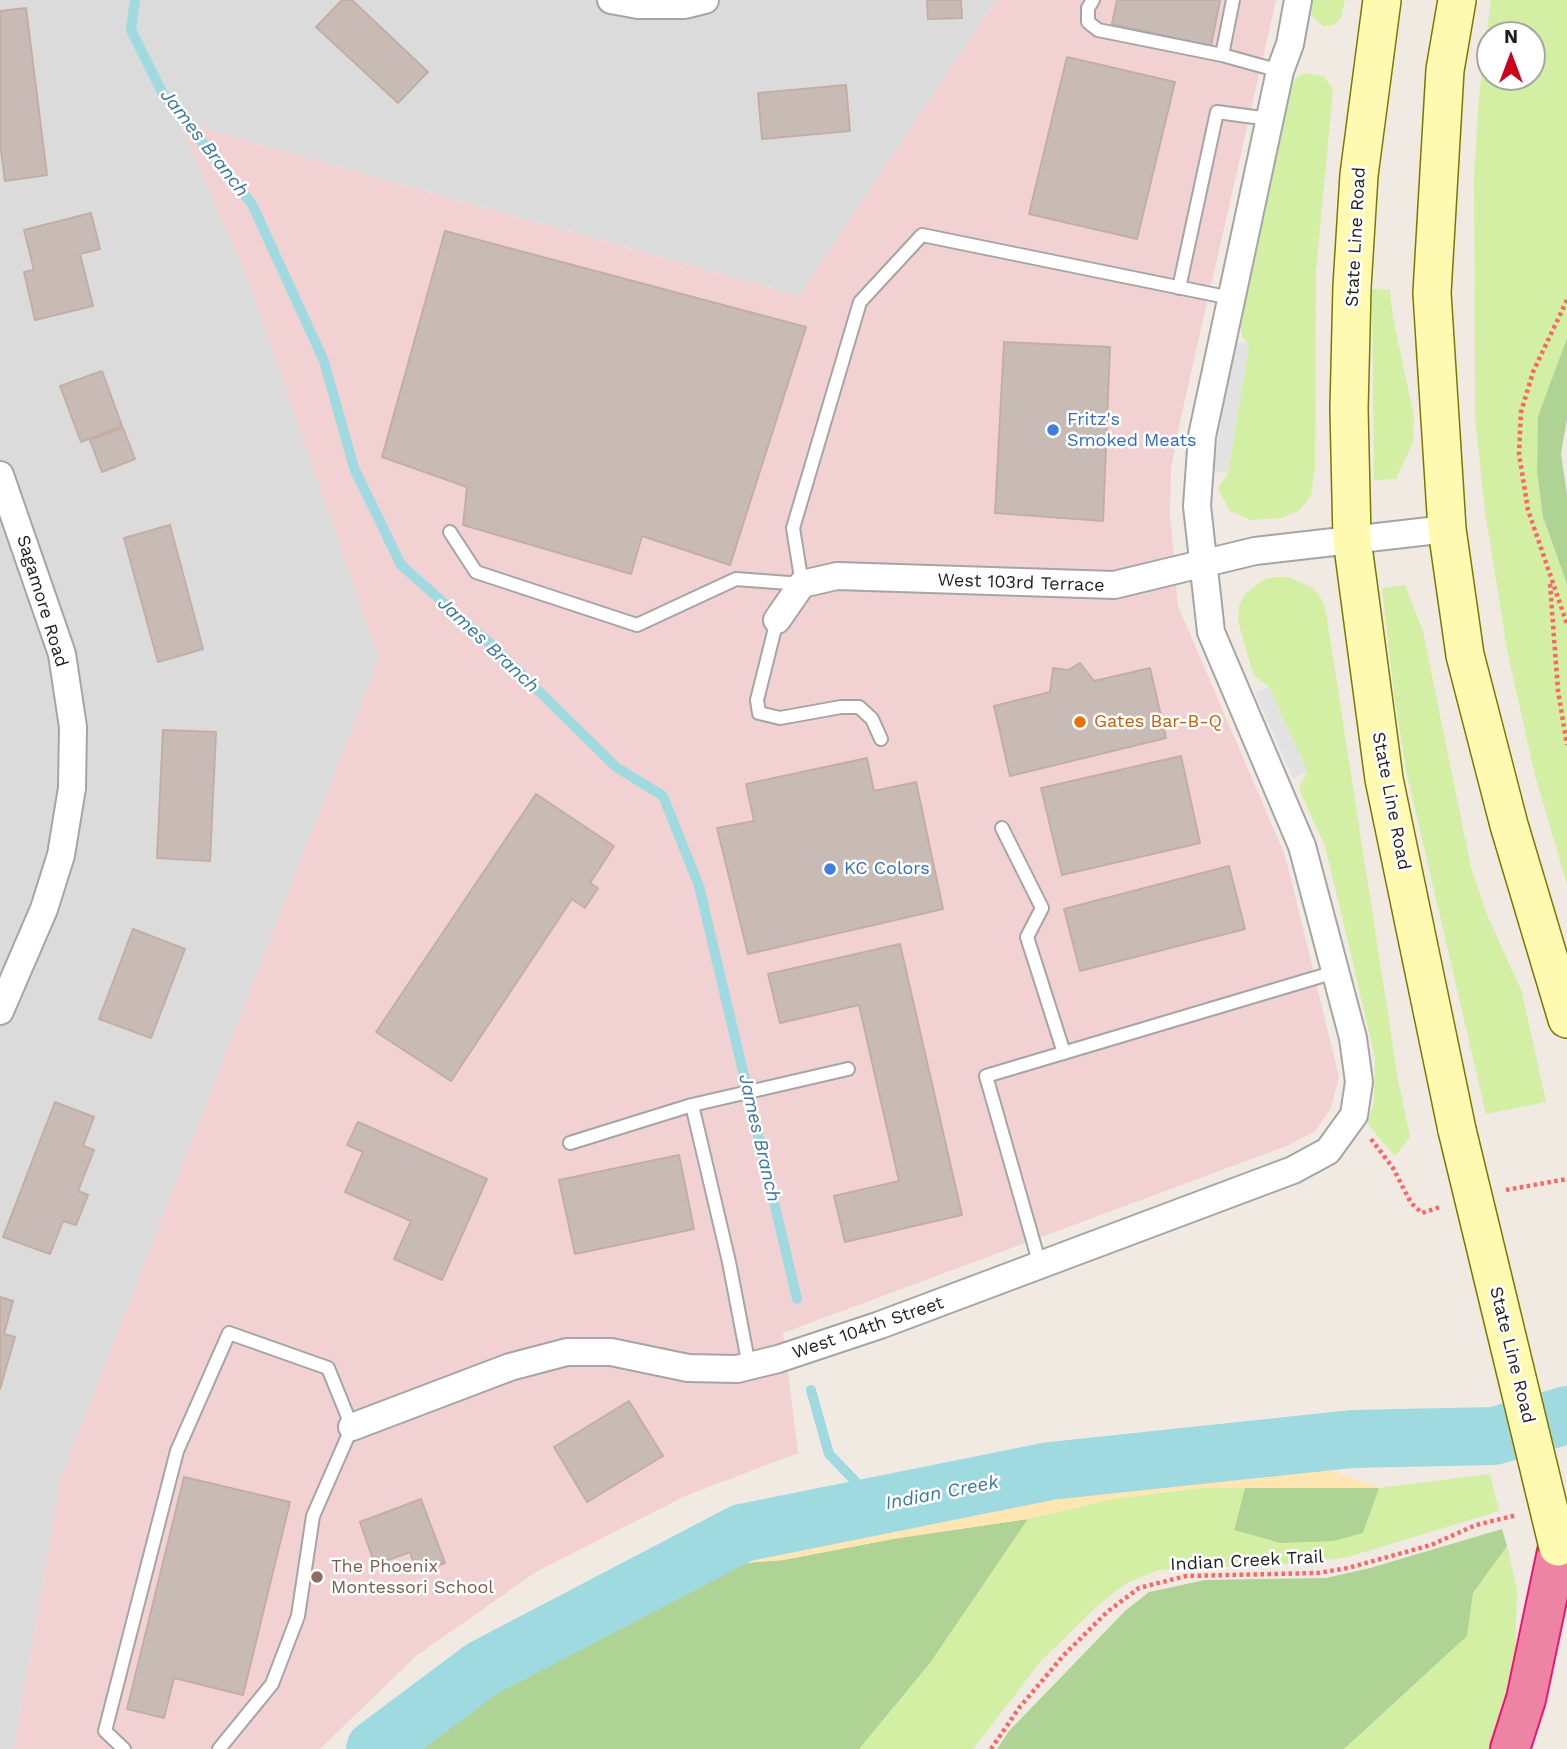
<!DOCTYPE html>
<style>
body{margin:0}
#map{position:relative;width:1567px;height:1749px;overflow:hidden;background:#f0eae3;font-family:"Work Sans",sans-serif}
canvas{display:block}
.north{position:absolute;left:1476px;top:21px;width:70px;height:70px;box-sizing:border-box;background:#fff;border:2px solid #a5a5a5;border-radius:50%;rotate:0deg;font-size:19px;font-weight:700;line-height:28px;text-align:center;color:#1e1e1e}
.north::after{content:'';display:block;margin:auto;width:24px;height:32px;background:#cc0018;clip-path:polygon(50% 0,100% 100%,50% 72%,0 100%)}
</style>
<div id="map">
<canvas width="1567" height="1749"></canvas>
<div class="north">N</div>
</div>
<script>
const ctx = document.querySelector('canvas').getContext('2d');
ctx.lineJoin = 'round';
function fill(path, color) {
  ctx.fillStyle = color;
  ctx.fill(path, 'evenodd');
}
function poly(rows) {
  const path = new Path2D();
  for (const r of rows) {
    path.moveTo(r[0], r[1]);
    for (let i = 2; i < r.length; i += 2) path.lineTo(r[i], r[i + 1]);
  }
  return path;
}
function strokePath(path, color, width, dash) {
  ctx.strokeStyle = color;
  ctx.lineWidth = width;
  ctx.lineCap = dash ? 'butt' : 'round';
  ctx.setLineDash(dash || []);
  ctx.stroke(path);
}
function drawText(font, color, halo, rows, align = 'center') {
  ctx.font = font + ' "Work Sans",sans-serif';
  ctx.lineWidth = 5;
  ctx.setLineDash([]);
  ctx.textBaseline = 'middle';
  ctx.strokeStyle = halo;
  ctx.fillStyle = color;
  for (const [text, x, y, turn = 0] of rows) {
    ctx.save();
    ctx.translate(x, y);
    ctx.rotate((+turn || 0) * Math.PI / 180);
    ctx.textAlign = isNaN(turn) ? turn : align;
    if (halo) ctx.strokeText(text, 0, 0);
    ctx.fillText(text, 0, 0);
    ctx.restore();
  }
}
fill(poly([
 [0,0,996,0,800,296,179,122,249,281,379,659,60,1481,14,1749,0,1749]
]), '#dcdbdb');
fill(poly([
 [996,0,1276,0,1181,417,1171,469,1170,514,1178,606,1284,853,1292,883,1339,1077,1331,1108,1315,1131,1289,1145,783,1333,798,1453,685,1496,536,1572,416,1656,320,1749,14,1749,60,1481,379,659,249,281,179,122,799,296]
]), '#f2d1d3');
fill(poly([
 [1312,0,1345,0,1341,18,1333,25,1323,26,1311,15],
 [1491,0,1567,0,1567,338,1538,416,1537,472,1543,517,1567,584,1567,885,1535,775,1507,650,1485,511,1475,418,1474,177,1479,96],
 [1490,35,1532,35,1532,77,1490,77],
 [1305,73,1323,76,1333,89,1316,271,1315,469,1311,495,1300,510,1282,518,1251,520,1230,511,1218,489,1228,473,1249,345,1242,336,1240,321,1291,84,1297,77],
 [1372,289,1390,290,1393,318,1414,417,1413,442,1396,479,1374,480],
 [1276,577,1288,577,1311,587,1320,596,1326,612,1398,1079,1410,1137,1395,1156,1367,1123,1374,1103,1375,1058,1331,870,1324,844,1299,789,1307,771,1269,687,1253,674,1238,621,1239,606,1245,594,1265,579],
 [1405,585,1423,631,1471,868,1488,917,1522,992,1546,1102,1486,1114,1406,770,1394,694,1382,588],
 [1490,1474,1499,1511,1348,1557,1303,1563,1158,1570,1125,1584,1097,1606,1041,1661,973,1749,859,1749,930,1663,1028,1519,1112,1499,1200,1488,1245,1488,1234,1529,1363,1533,1379,1488],
 [1507,1546,1517,1590,1514,1685,1493,1749,1344,1749,1467,1636,1473,1593]
]), '#d2efa4');
fill(poly([
 [1567,338,1567,419,1561,454,1567,494,1567,584,1543,517,1537,472,1538,416],
 [1245,1488,1379,1488,1363,1533,1333,1541,1281,1543,1234,1530],
 [1028,1519,930,1663,859,1749,415,1749,607,1614,705,1566,783,1560,898,1538],
 [1502,1529,1507,1546,1473,1593,1467,1636,1344,1749,997,1749,1009,1731,1125,1611,1149,1592,1205,1580,1326,1578,1370,1568]
]), '#aed394');
fill(poly([
 [1219,1462,1311,1463,1379,1488,1200,1488,1112,1499,1028,1519,898,1538,783,1560,705,1566,753,1541,795,1529,971,1494,1084,1477]
]), '#ffe6b2');
fill(poly([
 [1234,342,1249,344,1228,473,1213,471],
 [1269,687,1308,772,1293,778,1255,693]
]), '#e2e2e2');
strokePath(poly([
 [135,0,131,30,163,94,252,204,324,361,354,468,401,565,495,648,616,767,663,796,699,886,797,1299],
 [811,1390,829,1454,879,1506]
]), '#a0dae1', 10);
strokePath(poly([
 [375,1749,482,1669,742,1533,1050,1471,1352,1439,1494,1436,1567,1415]
]), '#a0dae1', 58);
const building = poly([
 [342,0,352,0,428,72,398,103,316,27,342,0],
 [927,0,961,0,962,18,928,19,927,0],
 [1117,0,1220,0,1211,46,1112,24,1117,0],
 [26,8,47,175,5,181,0,143,0,11,26,8],
 [1067,57,1175,82,1137,239,1029,214,1067,57],
 [846,85,850,131,762,139,758,93,846,85],
 [91,213,100,249,80,254,93,306,35,320,24,272,34,270,24,230,91,213],
 [445,231,806,327,730,565,642,536,631,574,463,525,467,487,382,457,445,231],
 [1004,342,1110,347,1103,521,995,513,1004,342],
 [102,371,122,426,81,442,60,386,102,371],
 [123,428,135,459,102,472,90,440,123,428],
 [170,525,203,649,158,662,124,538,170,525],
 [1080,663,1094,681,1150,668,1166,738,1010,776,994,706,1050,692,1053,668,1068,670,1080,663],
 [163,730,216,732,210,861,157,858,163,730],
 [1181,756,1200,843,1062,875,1041,788,1181,756],
 [867,758,874,791,916,782,943,909,748,954,717,828,754,821,746,784,867,758],
 [536,794,614,846,590,883,598,888,585,908,572,899,451,1081,376,1032,536,794],
 [1229,866,1245,929,1080,971,1064,909,1229,866],
 [133,929,185,949,151,1038,99,1019,133,929],
 [900,944,962,1215,845,1242,834,1196,899,1181,859,1005,780,1023,768,974,900,944],
 [55,1102,94,1117,83,1146,94,1150,78,1191,88,1195,76,1225,63,1221,50,1254,3,1237,55,1102],
 [358,1122,487,1179,442,1280,394,1259,411,1221,345,1192,363,1152,347,1145,358,1122],
 [679,1155,694,1229,575,1254,559,1180,679,1155],
 [0,1297,13,1301,4,1334,15,1337,0,1389,0,1297],
 [629,1401,663,1456,587,1502,554,1447,629,1401],
 [184,1477,290,1502,243,1695,174,1678,164,1718,127,1709,184,1477],
 [421,1499,445,1563,417,1573,410,1552,375,1565,360,1522,421,1499]
]);
fill(building, '#c8bbb6');
strokePath(building, '#c3aea4', 2);
const lane = poly([
 [1093,0,1088,8,1088,22,1098,30,1222,55,1280,71],
 [1222,55,1233,0],
 [1179,288,1217,112,1269,119],
 [450,532,476,572,637,625,736,579,802,584,793,528,860,302,922,235,1231,298],
 [777,620,757,700,759,713,780,718,841,707,859,707,872,719,881,739],
 [1002,828,1042,908,1027,937,1064,1053],
 [692,1105,848,1069],
 [570,1143,692,1105,729,1262,749,1366],
 [1040,1265,986,1076,1335,972],
 [124,1749,105,1731,177,1451,229,1333,328,1368,352,1427,313,1516,298,1616,272,1684,219,1749]
]);
const street = poly([
 [611,0,638,5,685,5,705,0],
 [0,475,62,654,73,727,72,788,61,855,44,909,0,1011],
 [777,620,802,584,837,576,1114,585,1255,551,1447,529],
 [352,1427,510,1367,567,1352,611,1352,688,1368,737,1369,778,1359,880,1325,1293,1170,1328,1151,1354,1115,1359,1082,1353,1038,1302,846,1211,632,1197,506,1202,436,1280,71,1290,44,1298,0]
]);
const secondary = poly([
 [1382,0,1359,175,1352,287,1349,409,1352,539,1384,779,1457,1130],
 [1457,0,1445,70,1432,293,1447,529,1465,655,1509,825,1567,1019]
]);
const highway = poly([
 [1510,1749,1526,1699,1558,1547]
]);
strokePath(lane, '#a5a5a5', 16);
strokePath(street, '#a5a5a5', 30);
strokePath(secondary, '#7a7900', 40);
strokePath(highway, '#e91577', 42);
strokePath(poly([
 [1567,300,1533,372,1521,412,1519,454,1528,510,1567,624],
 [1550,584,1558,691,1567,745],
 [1371,1139,1393,1168,1411,1203,1422,1213,1440,1207],
 [1506,1190,1567,1179],
 [991,1749,1019,1708,1063,1656,1107,1612,1139,1588,1186,1576,1318,1573,1348,1568,1431,1545,1476,1525,1517,1515]
]), '#ff6567', 4.5, [3.5, 3.5]);
strokePath(lane, '#fff', 12);
strokePath(street, '#fff', 26);
strokePath(secondary, '#fffab2', 37);
strokePath(highway, '#ee84a4', 38);
const secondaryBridge = poly([
 [1457,1130,1558,1547]
]);
strokePath(secondaryBridge, '#7a7900', 40, []);
strokePath(secondaryBridge, '#fffab2', 37);
for (const [x, y, r, color] of [
 [1053,430,7,"#3f7fe0"],
 [1080,722,7,"#e8710a"],
 [830,869,7,"#3f7fe0"],
 [317,1577,7,"#8d6e63"]
]) {
  const dot = new Path2D();
  dot.arc(x, y, r, 0, 2 * Math.PI);
  ctx.fillStyle = color;
  ctx.fill(dot);
  strokePath(dot, '#fff', 2.5);
}
drawText('18px', '#1e1e1e', '#fff', [
 ["State Line Road",1356,237,-87],
 ["West 103rd Terrace",1021,583,2],
 ["Sagamore Road",42,601,73],
 ["State Line Road",1391,801,79],
 ["West 104th Street",868,1328,-19],
 ["State Line Road",1512,1355,76],
 ["Indian Creek Trail",1247,1561,-3]
]);
drawText('18px', '#366cbe', '#fff', [
 ["Fritz's",1067,420],
 ["Smoked Meats",1067,441],
 ["KC Colors",844,869]
], 'left');
drawText('18px', '#c56008', '#fff', [
 ["Gates Bar-B-Q",1094,722]
], 'left');
drawText('18px', '#785e54', '#fff', [
 ["The Phoenix",331,1567],
 ["Montessori School",331,1588]
], 'left');
drawText('italic 19px', '#3b789d', '#fff', [
 ["James Branch",204,143,52],
 ["James Branch",488,645,43],
 ["James Branch",759,1138,77],
 ["Indian Creek",942,1493,-11]
]);
</script>
